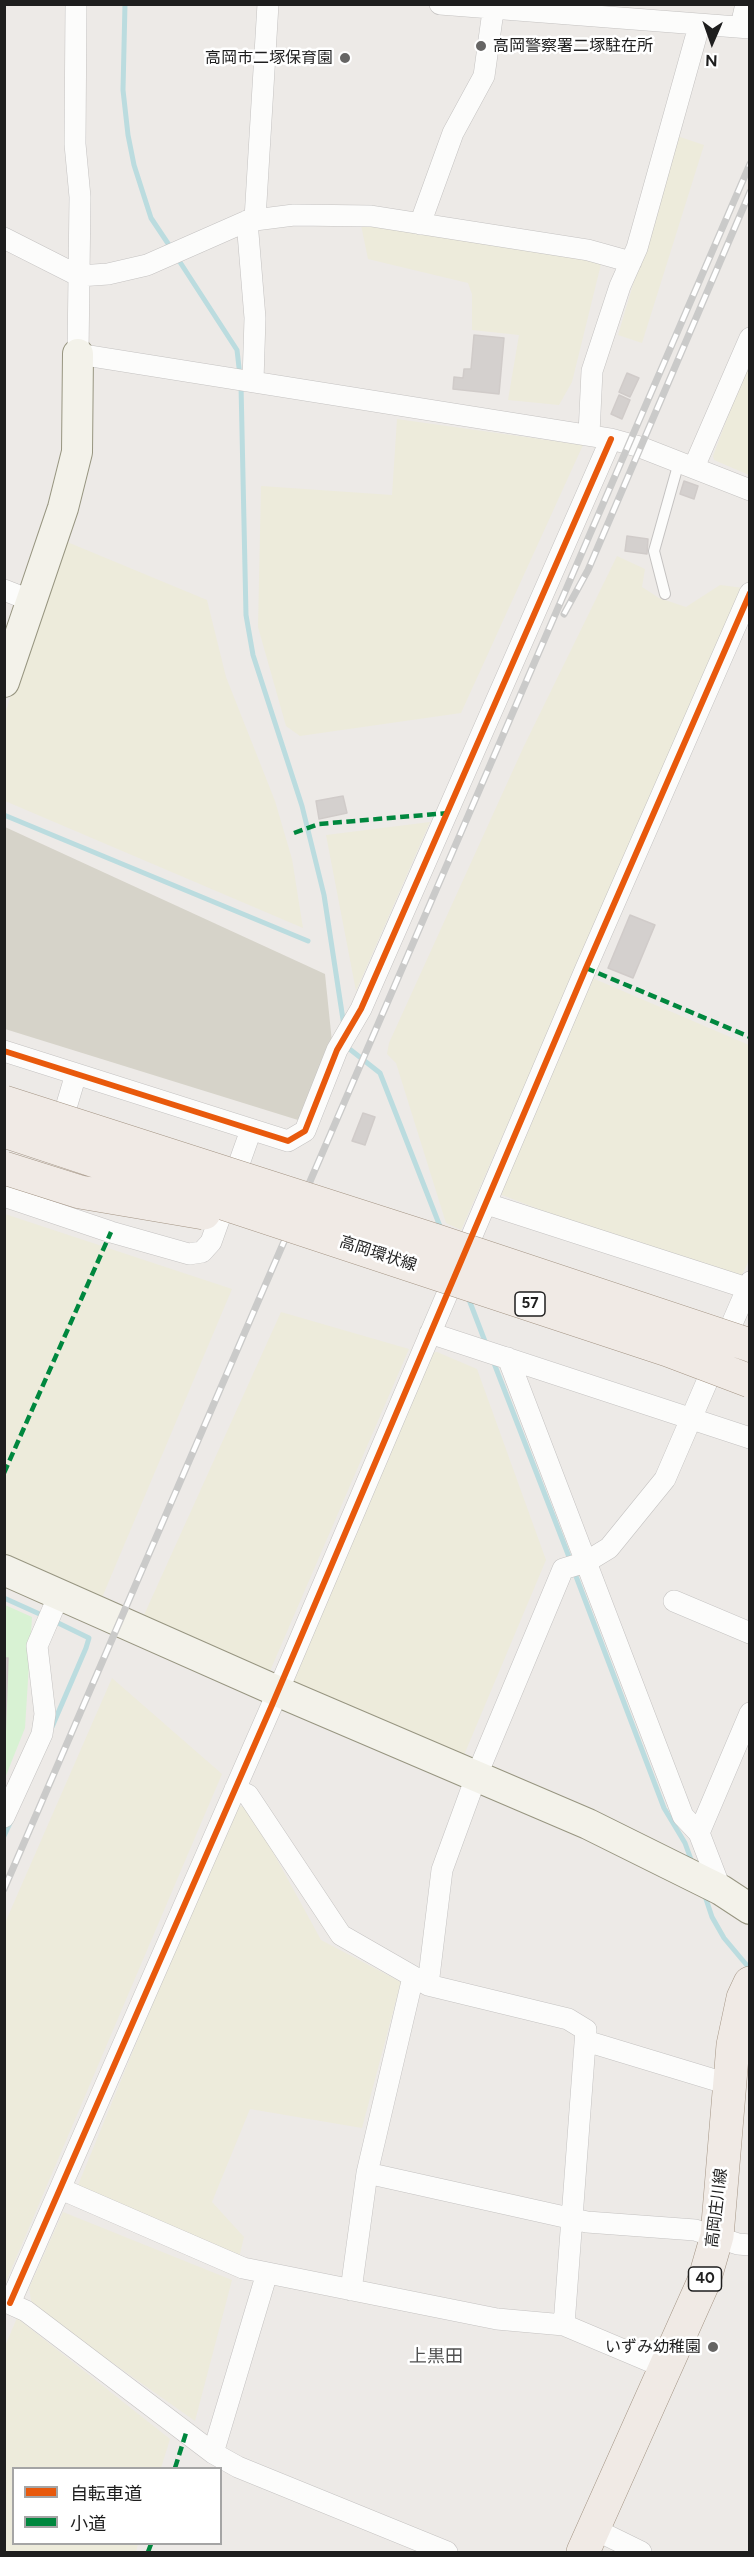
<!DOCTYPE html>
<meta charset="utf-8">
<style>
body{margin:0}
#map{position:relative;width:754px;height:2557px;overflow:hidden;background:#edeae7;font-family:Figtree,"Noto Sans JP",sans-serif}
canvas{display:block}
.frame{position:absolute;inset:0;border:6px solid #1e1e1e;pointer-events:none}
.legend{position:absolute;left:12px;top:2467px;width:210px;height:78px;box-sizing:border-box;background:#fff;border:2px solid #a5a5a5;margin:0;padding:8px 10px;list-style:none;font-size:18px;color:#1e1e1e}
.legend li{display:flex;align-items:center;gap:12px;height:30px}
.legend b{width:30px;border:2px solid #a5a5a5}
.north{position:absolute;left:682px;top:12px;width:60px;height:60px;-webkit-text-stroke:4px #fff;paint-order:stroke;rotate:182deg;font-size:16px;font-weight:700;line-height:24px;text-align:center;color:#1e1e1e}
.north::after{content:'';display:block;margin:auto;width:21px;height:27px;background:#1e1e1e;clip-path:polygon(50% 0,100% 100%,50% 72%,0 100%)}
</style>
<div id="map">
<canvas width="754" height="2557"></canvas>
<div class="frame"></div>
<ul class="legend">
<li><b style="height:8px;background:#e8590c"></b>自転車道</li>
<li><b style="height:8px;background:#00873e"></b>小道</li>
</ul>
<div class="north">N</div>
</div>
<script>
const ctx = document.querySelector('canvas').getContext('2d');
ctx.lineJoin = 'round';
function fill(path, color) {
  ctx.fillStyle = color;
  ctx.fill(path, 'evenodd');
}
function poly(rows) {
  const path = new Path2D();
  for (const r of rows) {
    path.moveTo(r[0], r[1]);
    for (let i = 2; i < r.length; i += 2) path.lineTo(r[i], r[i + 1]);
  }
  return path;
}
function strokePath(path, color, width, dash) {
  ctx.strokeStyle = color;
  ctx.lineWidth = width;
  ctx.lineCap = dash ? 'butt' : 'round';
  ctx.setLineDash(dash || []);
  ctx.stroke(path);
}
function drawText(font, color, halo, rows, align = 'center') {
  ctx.font = font + ' Figtree,"Noto Sans JP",sans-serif';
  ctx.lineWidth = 5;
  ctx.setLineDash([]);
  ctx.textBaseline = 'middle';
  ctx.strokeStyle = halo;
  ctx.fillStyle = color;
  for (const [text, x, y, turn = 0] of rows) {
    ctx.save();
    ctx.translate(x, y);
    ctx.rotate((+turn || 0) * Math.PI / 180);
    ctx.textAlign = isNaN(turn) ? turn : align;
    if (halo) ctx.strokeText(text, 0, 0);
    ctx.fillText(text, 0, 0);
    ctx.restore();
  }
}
fill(poly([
 [5,827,325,974,332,1042,298,1120,5,1029]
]), '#d6d3c9');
fill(poly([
 [677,136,704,145,642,343,618,335],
 [361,225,603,256,572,382,559,405,508,400,519,335,472,330,472,294,468,283,368,259],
 [749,360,749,475,714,460,713,456],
 [397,419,583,445,461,713,300,736,286,726,258,627,261,486,392,495],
 [60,539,207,600,226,677,275,801,292,859,303,928,5,801,5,714],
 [617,556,645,569,642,587,659,598,686,607,720,585,744,588,461,1230,446,1223,396,1063,387,1054,389,1043,524,746],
 [430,822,356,991,326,835],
 [590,977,749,1045,750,1258,737,1286,497,1193],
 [5,1214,232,1289,101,1600,5,1556],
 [281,1312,409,1349,270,1671,144,1615],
 [437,1352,477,1369,546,1560,464,1755,286,1680,425,1353],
 [112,1678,222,1774,5,2284,5,1923],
 [234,1805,249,1808,321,1940,401,1982,362,2128,250,2109,212,2202,244,2237,239,2258,76,2190],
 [63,2212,232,2280,195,2421,32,2306,29,2288],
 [17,2318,170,2439,161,2468,14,2468,14,2544,138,2544,136,2552,5,2552,5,2346]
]), '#edebdb');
fill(poly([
 [5,1605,32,1617,25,1728,5,1778]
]), '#d8f2d3');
strokePath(poly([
 [125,4,123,90,128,135,134,165,151,218,171,248],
 [176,256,237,350,240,376],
 [241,385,246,615,253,655,302,806,324,895,344,1026],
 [4,815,308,941],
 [347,1044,347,1047,380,1073,441,1229],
 [468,1297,486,1344],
 [492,1358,571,1562],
 [574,1571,664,1808,685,1843,693,1865],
 [4,1598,44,1616],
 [52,1727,86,1648,89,1638,52,1620],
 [4,1836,11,1821],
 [704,1893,712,1917,724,1938,750,1969]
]), '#bbdcdf', 5);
const building = poly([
 [474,335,504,338,499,394,453,389,454,377,463,378,464,369,471,369,474,335],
 [627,373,639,378,630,397,619,392,627,373],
 [619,395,630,400,622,419,611,414,619,395],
 [684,481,698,486,694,499,680,494,684,481],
 [627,536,648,539,647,554,625,551,627,536],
 [343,796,347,813,319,819,316,801,343,796],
 [630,915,655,925,633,978,608,968,630,915],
 [363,1113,375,1117,365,1145,352,1141,363,1113],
 [4,1658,8,1658,5,1739,4,1739,4,1658]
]);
fill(building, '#d4d0ce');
strokePath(building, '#d0cbc9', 1.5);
const lane = poly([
 [665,594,654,551,679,462]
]);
const street = poly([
 [76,4,75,144,80,197,78,354,611,439,640,447,750,490],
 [440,4,750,28],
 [741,26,746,4],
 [255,219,268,4],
 [247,221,255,318,253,381],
 [420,224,453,133,484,76,494,4],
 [4,238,79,276,108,274,147,265,247,221,294,215,371,216,588,250,631,262],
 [589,434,592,371,620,286,637,248,699,26],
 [694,467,750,338],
 [4,590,32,601],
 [4,1051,288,1141,305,1131,337,1050,361,1009,611,439],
 [59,1131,76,1074],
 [4,1196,111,1232,189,1254,202,1252,211,1242,251,1130],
 [487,1204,750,1289],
 [430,1333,750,1438],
 [508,1358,683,1816,699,1833],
 [674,1601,750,1633],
 [235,1789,248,1795,341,1935,428,1985,568,2019,586,2030,564,2325],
 [4,1817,42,1734,45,1714,37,1646,59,1595],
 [721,1890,699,1833,750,1713],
 [428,1985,442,1870,476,1777,563,1569,586,1562,609,1548,665,1479,750,1282],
 [586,2041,728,2084],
 [367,2173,413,1977],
 [61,2189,243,2268,497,2319,564,2325,666,2368],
 [351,2290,367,2173,587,2222,695,2230,738,2244,750,2245],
 [4,2301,26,2311,213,2453,238,2467,447,2552],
 [10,2303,272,1705,586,968,750,593],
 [213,2453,267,2273],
 [594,2529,641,2552]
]);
const secondary = poly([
 [4,682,63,508,77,452,78,354],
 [4,1570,277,1691,588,1824,721,1890,750,1909]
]);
const primary = poly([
 [583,2552,704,2281,717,2236,733,2045,743,1998,750,1983]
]);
strokePath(lane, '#c4c2c1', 12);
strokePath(street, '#c4c2c1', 22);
strokePath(secondary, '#979580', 32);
strokePath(primary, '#a39484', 34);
strokePath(lane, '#fcfcfb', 10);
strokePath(street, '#fcfcfb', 21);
strokePath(secondary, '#f3f2ea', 30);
strokePath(primary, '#f0eae5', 33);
const rail = poly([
 [564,614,588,570,750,192],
 [4,1889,750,164]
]);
strokePath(rail, '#cacac9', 7);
strokePath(rail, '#fff', 4.5, [14]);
const primaryBridge = poly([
 [4,1102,434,1240,750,1345],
 [4,1131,668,1350,750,1381],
 [4,1168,80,1192,204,1213]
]);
strokePath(primaryBridge, '#a39484', 34, []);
strokePath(primaryBridge, '#f0eae5', 33);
strokePath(poly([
 [294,833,319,824,448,813],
 [586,968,750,1037],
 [4,1473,111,1232],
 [175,2468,186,2433],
 [148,2552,151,2544]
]), '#00873e', 4.5, [9, 4.5]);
strokePath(poly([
 [4,1051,288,1141,305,1131,337,1050,361,1009,611,439],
 [10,2303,272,1705,586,968,750,593]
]), '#e8590c', 6);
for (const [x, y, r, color] of [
 [481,46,6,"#666564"],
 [345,58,6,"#666564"],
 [713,2347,6,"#666564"]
]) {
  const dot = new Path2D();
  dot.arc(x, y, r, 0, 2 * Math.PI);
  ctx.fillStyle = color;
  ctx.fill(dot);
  strokePath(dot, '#fff', 2);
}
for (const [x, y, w] of [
 [530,1304,30],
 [705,2279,33]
]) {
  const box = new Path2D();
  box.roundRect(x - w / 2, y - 12, w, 24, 4.5);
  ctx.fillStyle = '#fff';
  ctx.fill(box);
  strokePath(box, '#1e1e1e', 1.5);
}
drawText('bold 15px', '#1e1e1e', null, [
 ["57",530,1304],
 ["40",705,2279]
]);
drawText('16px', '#1e1e1e', '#fff', [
 ["高岡警察署二塚駐在所",493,46,"left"],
 ["高岡市二塚保育園",333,58],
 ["いずみ幼稚園",701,2347]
], 'right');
drawText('16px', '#1e1e1e', '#fff', [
 ["高岡環状線",378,1254,18],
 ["高岡庄川線",717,2208,-83]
]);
drawText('18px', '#515151', '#fff', [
 ["上黒田",436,2357]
]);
</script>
